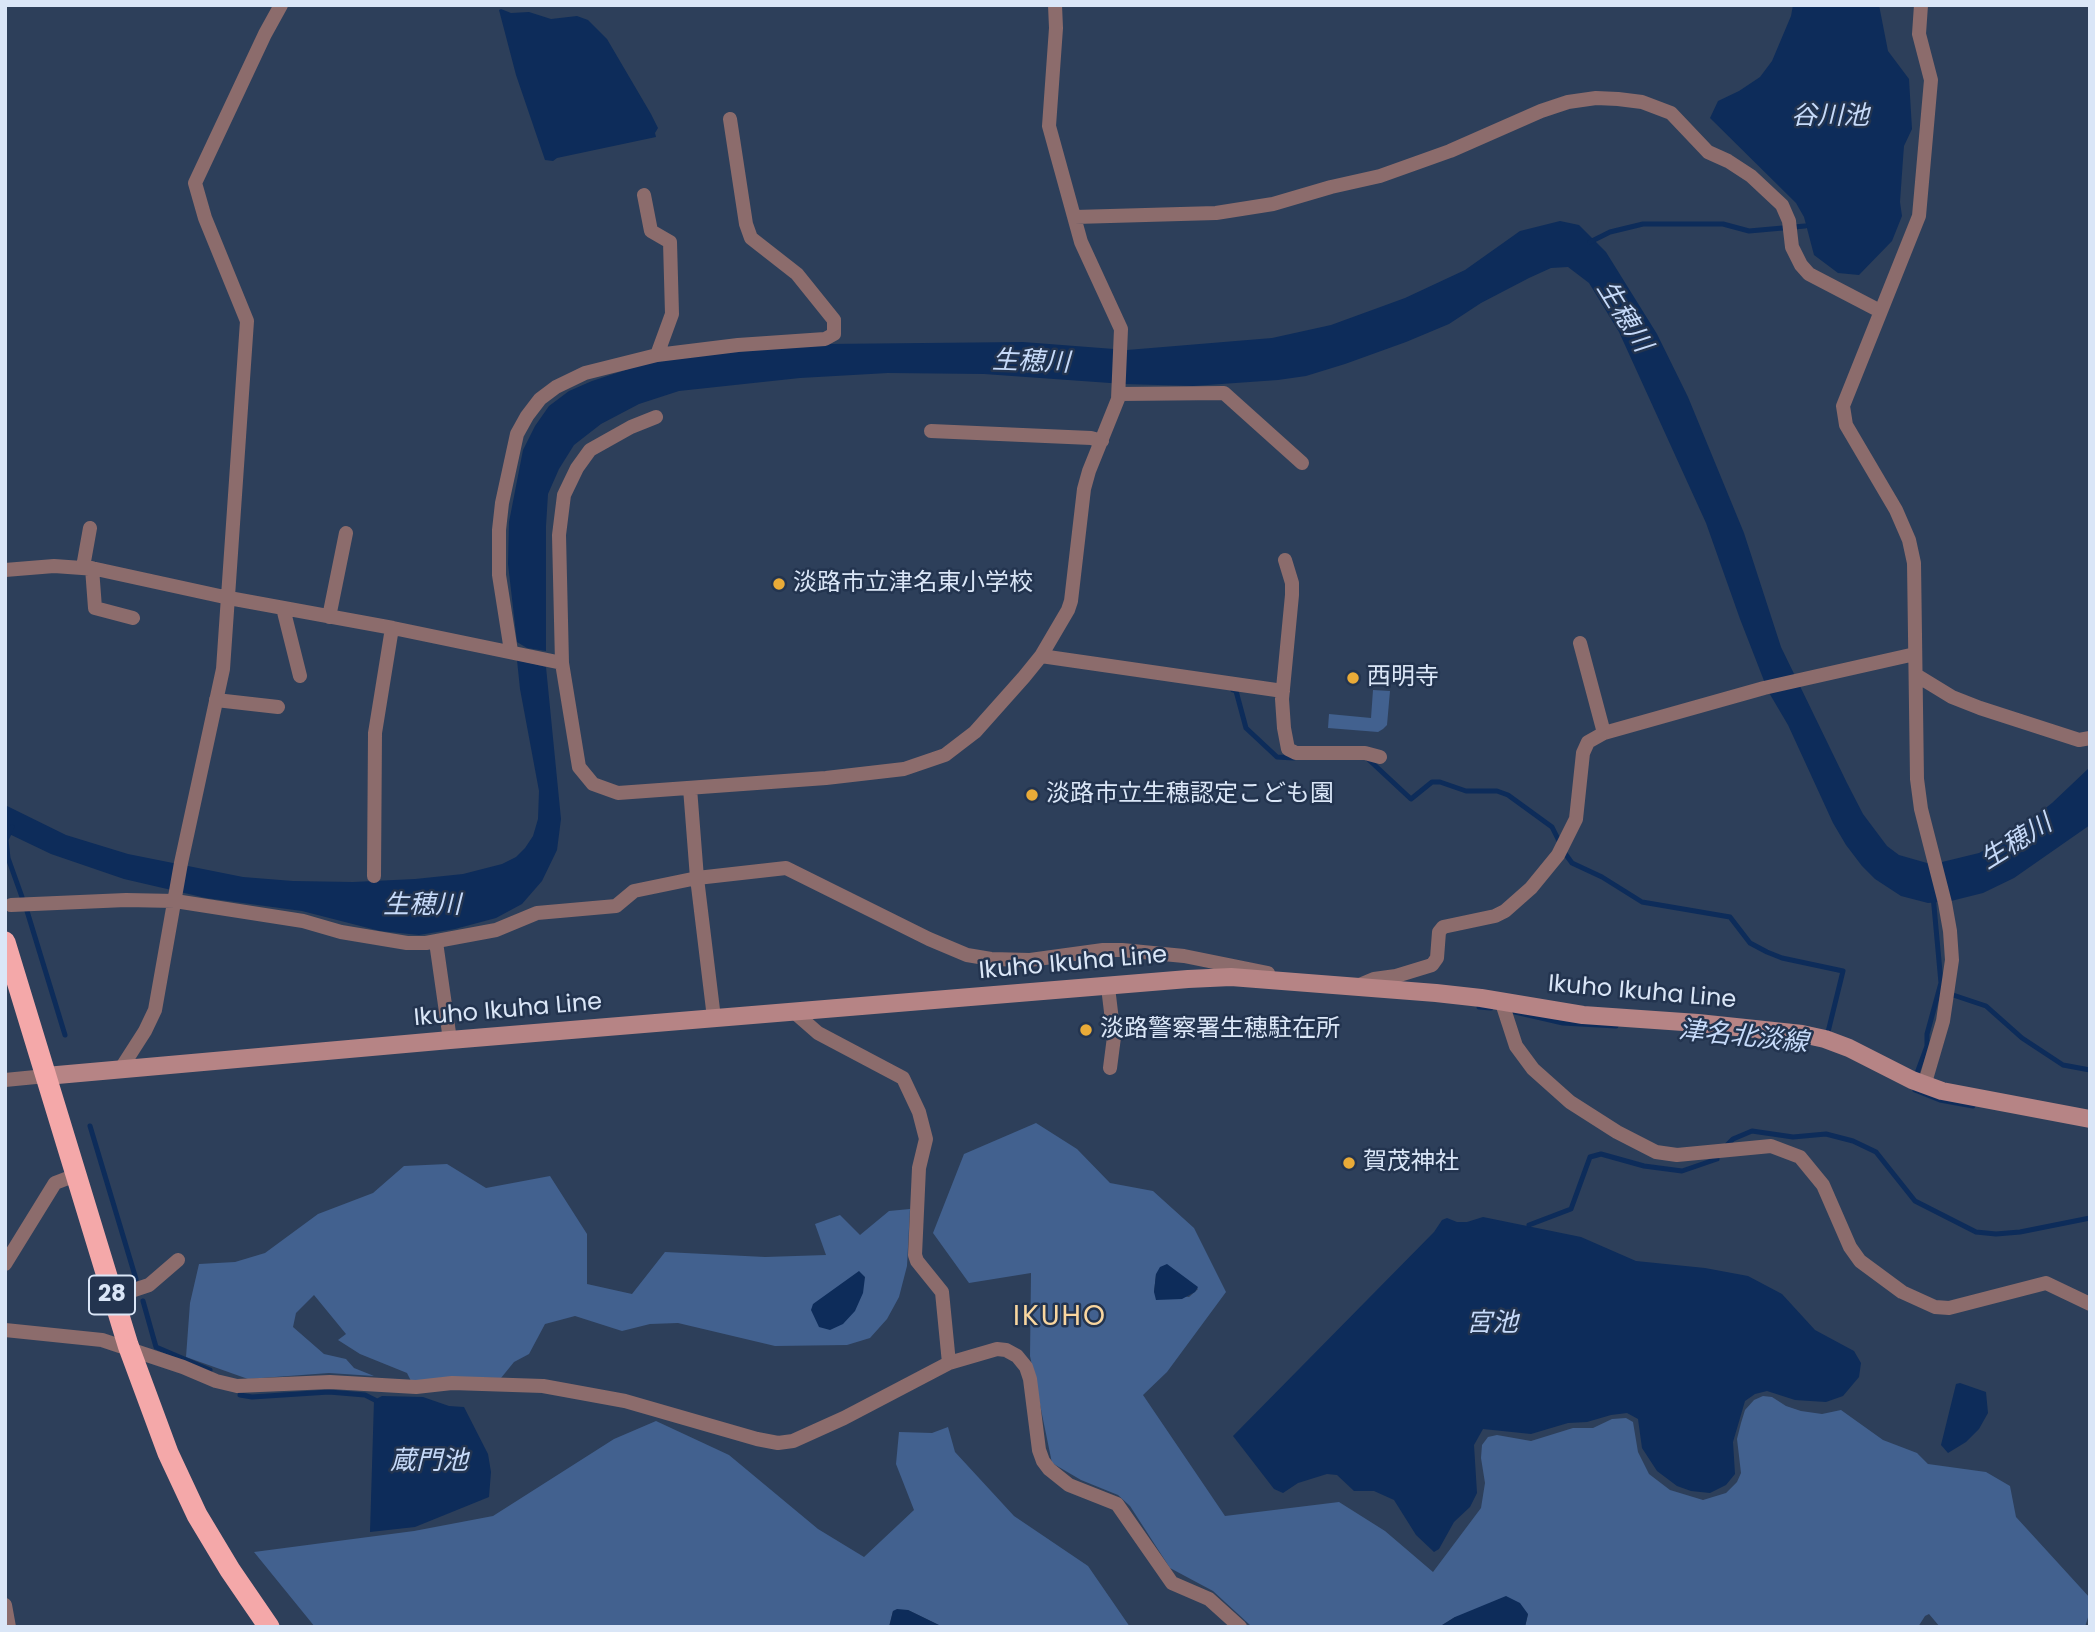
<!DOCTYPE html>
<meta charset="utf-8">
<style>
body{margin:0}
#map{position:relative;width:2095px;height:1632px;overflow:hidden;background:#2d3f5a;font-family:Poppins,sans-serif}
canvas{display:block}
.frame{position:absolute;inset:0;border:7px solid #dae6f7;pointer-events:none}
</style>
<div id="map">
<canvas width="2095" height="1632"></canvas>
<div class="frame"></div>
</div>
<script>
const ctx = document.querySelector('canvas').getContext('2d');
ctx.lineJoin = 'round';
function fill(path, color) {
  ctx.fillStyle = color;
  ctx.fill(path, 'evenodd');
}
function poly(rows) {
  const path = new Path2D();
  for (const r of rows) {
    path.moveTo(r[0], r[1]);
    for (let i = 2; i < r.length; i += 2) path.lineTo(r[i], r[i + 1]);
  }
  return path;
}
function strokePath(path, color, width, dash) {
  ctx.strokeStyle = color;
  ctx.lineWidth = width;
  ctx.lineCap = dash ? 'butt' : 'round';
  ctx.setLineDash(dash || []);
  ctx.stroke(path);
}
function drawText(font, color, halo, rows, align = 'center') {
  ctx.font = font + ' Poppins,"Noto Sans JP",sans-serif';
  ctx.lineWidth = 5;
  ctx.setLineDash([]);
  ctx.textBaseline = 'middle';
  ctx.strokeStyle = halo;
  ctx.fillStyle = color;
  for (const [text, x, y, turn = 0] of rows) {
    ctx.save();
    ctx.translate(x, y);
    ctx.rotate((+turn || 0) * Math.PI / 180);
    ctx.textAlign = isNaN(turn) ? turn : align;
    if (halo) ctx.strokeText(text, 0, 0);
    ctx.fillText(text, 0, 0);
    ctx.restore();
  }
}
fill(poly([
 [1373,690,1390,691,1387,725,1383,729,1378,732,1328,728,1329,714,1371,718],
 [1036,1123,1077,1149,1110,1183,1153,1191,1194,1228,1226,1292,1167,1372,1143,1395,1225,1516,1339,1502,1385,1531,1433,1572,1481,1508,1485,1483,1481,1458,1482,1445,1488,1437,1497,1435,1531,1441,1573,1428,1593,1428,1612,1419,1626,1418,1633,1422,1638,1452,1649,1474,1670,1490,1703,1500,1726,1493,1737,1482,1741,1473,1737,1439,1741,1423,1745,1410,1754,1400,1763,1396,1772,1397,1786,1406,1801,1411,1822,1414,1841,1410,1883,1440,1917,1453,1928,1464,1986,1472,2010,1486,2016,1517,2090,1598,2090,1611,2085,1627,1940,1627,1929,1614,1925,1616,1918,1627,1525,1627,1528,1614,1455,1617,1439,1627,1256,1627,1250,1625,1213,1591,1170,1568,1130,1506,1118,1495,1081,1480,1052,1463,1030,1356,1031,1273,969,1283,933,1233,964,1154],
 [1156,1274,1193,1284,1198,1289,1189,1297,1154,1292],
 [447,1164,486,1188,550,1176,587,1234,587,1284,632,1294,665,1252,765,1257,826,1255,815,1224,840,1215,860,1235,889,1211,910,1209,907,1266,899,1297,887,1319,870,1338,847,1345,775,1346,678,1323,650,1324,622,1331,575,1316,545,1324,529,1354,514,1362,501,1378,445,1377,426,1381,411,1381,407,1373,360,1354,338,1340,346,1334,314,1295,296,1313,293,1327,324,1354,346,1359,354,1368,374,1376,329,1373,248,1379,186,1357,190,1303,199,1264,235,1262,265,1253,318,1214,373,1193,404,1166],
 [656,1421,729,1455,818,1529,864,1557,914,1510,896,1464,899,1432,932,1433,948,1427,955,1452,1014,1516,1088,1566,1130,1627,943,1627,908,1610,893,1611,889,1627,315,1627,254,1552,414,1531,493,1516,614,1439]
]), '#42618f');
fill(poly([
 [1793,5,1879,5,1888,51,1909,79,1912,129,1904,146,1903,159,1900,202,1902,216,1892,241,1859,275,1838,273,1814,255,1804,217,1796,203,1710,118,1718,101,1739,91,1760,77,1772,61,1791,16],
 [501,9,511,13,529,12,551,19,577,16,588,20,607,39,651,114,658,128,655,133,656,137,557,158,553,161,545,160,516,75,499,10],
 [1560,221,1579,225,1606,252,1657,334,1688,397,1744,533,1781,647,1847,783,1863,814,1887,846,1899,855,1927,863,1942,862,1979,853,2010,836,2052,803,2090,767,2090,825,2014,878,1983,893,1951,901,1928,903,1901,896,1875,879,1862,866,1846,845,1833,823,1788,725,1768,691,1740,619,1706,523,1619,332,1589,283,1568,267,1551,268,1529,278,1481,303,1449,324,1406,342,1345,364,1306,376,1278,380,1193,386,1124,384,984,374,888,373,800,378,679,391,639,404,601,424,574,445,559,469,548,494,546,526,546,651,527,648,517,642,508,564,509,522,523,450,535,426,549,406,569,391,592,381,644,364,692,355,825,344,1023,342,1127,350,1272,338,1331,325,1405,298,1465,270,1520,231],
 [517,660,546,667,561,819,557,850,542,881,522,904,496,918,455,929,419,935,380,931,302,911,206,898,124,879,51,854,5,832,5,805,66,835,128,854,243,877,293,881,353,882,415,879,463,874,502,864,516,857,525,848,533,836,538,819,539,791,520,689],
 [1483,1217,1581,1237,1636,1261,1705,1268,1748,1276,1782,1294,1815,1330,1854,1351,1861,1363,1859,1377,1843,1396,1826,1402,1795,1400,1767,1391,1755,1394,1745,1401,1733,1442,1735,1474,1726,1485,1710,1493,1691,1491,1677,1486,1657,1471,1642,1448,1638,1419,1627,1413,1611,1415,1587,1422,1568,1423,1531,1434,1483,1429,1474,1445,1477,1493,1470,1507,1454,1522,1439,1549,1434,1552,1416,1535,1394,1500,1374,1491,1354,1491,1337,1475,1327,1474,1298,1483,1283,1493,1274,1489,1233,1436,1434,1232,1442,1220,1447,1218,1457,1222,1467,1222],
 [1167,1264,1198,1287,1195,1292,1182,1299,1156,1300,1154,1292,1156,1274,1160,1267],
 [859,1271,865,1277,863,1293,855,1311,843,1324,830,1330,819,1327,811,1310,813,1304],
 [1960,1383,1986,1392,1988,1413,1979,1429,1966,1442,1948,1453,1941,1445,1956,1384],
 [382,1396,423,1397,449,1406,464,1407,488,1454,491,1472,489,1497,415,1527,370,1532,374,1400],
 [1506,1596,1520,1603,1528,1614,1525,1627,1439,1627,1455,1617],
 [897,1609,908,1610,943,1627,889,1627,893,1611]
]), '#0d2c5a');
strokePath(poly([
 [1590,242,1610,232,1643,224,1723,224,1749,231,1805,226],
 [1233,690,1236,691,1246,728,1277,757,1294,758],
 [1367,758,1411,799,1432,782,1440,782,1466,791,1497,791,1508,795,1552,827,1560,843],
 [12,827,6,840,8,858,22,897],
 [1564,852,1572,863,1602,877,1642,902,1730,917,1750,943,1767,952,1782,958,1843,971,1828,1032],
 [27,911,65,1035],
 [1953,995,1986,1006,2022,1038,2063,1065,2090,1070],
 [1479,1007,1491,1008],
 [1515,1012,1563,1023,1616,1026],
 [1917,1073,1927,1046,1927,1034,1941,983,1933,895],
 [1915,1090,1940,1100,1973,1106],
 [90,1126,136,1279],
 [1727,1145,1733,1139,1752,1131,1793,1137,1826,1134,1853,1141,1876,1152,1915,1201,1976,1232,1996,1234,2020,1232,2090,1218],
 [1529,1225,1571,1209,1590,1157,1601,1154,1644,1166,1682,1171,1717,1159],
 [143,1301,156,1347,210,1370],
 [240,1395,252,1397,329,1392,365,1395,375,1400]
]), '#0d2c5a', 5);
strokePath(poly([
 [1921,5,1919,34,1931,80,1919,216,1843,406,1846,425,1896,510,1909,540,1914,563,1917,779,1921,809,1945,903,1950,931,1952,960,1943,1021,1924,1086],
 [644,195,651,231,670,242,672,314,657,355],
 [1075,217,1216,213,1273,204,1331,187,1380,176,1450,151,1541,111,1568,102,1596,98,1618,99,1642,102,1671,113,1708,152,1728,161,1751,176,1782,205,1789,221,1792,247,1801,265,1809,274,1880,311],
 [1119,394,1224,393,1302,463],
 [931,431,1091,438,1102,441],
 [1285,560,1292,583,1292,595,1282,699,1284,728,1288,749,1296,753,1365,753,1380,757],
 [83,567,90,528],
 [92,568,95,608,133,618],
 [5,570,54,566,96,569,229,598,393,628,562,663,579,767,593,784,618,793,826,778,904,769,945,755,975,732,1024,677,1041,656,1068,610,1071,601,1084,489,1089,471,1118,399,1121,329,1081,242,1049,126,1056,28,1055,5],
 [283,608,300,676],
 [329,617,346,533],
 [1580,643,1604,733],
 [511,651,499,575,499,530,502,503,517,434,527,416,540,399,556,387,585,373,657,355,738,345,825,339,834,334,834,320,797,274,751,238,746,224,730,119],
 [1041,656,1283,691],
 [562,663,559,535,564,495,577,468,590,450,631,427,656,417],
 [1916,675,1952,697,1980,708,2079,740,2090,738],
 [216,700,278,707],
 [690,788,697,878,714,1018],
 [374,876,375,733,392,628],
 [11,905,126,900,175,901,303,921,341,932,407,943,426,943,496,930,537,913,616,906,634,891,697,878,786,868,929,939,967,955,991,959,1030,960,1103,950,1122,950,1184,956,1268,973],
 [436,942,450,1040],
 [1108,987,1114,1037,1110,1068],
 [1355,987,1374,979,1396,976,1432,965,1437,958,1439,932,1443,927,1495,916,1505,911,1531,888,1558,855,1576,819,1583,753,1588,742,1604,733,1764,688,1915,654],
 [1502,1003,1516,1046,1533,1069,1570,1102,1617,1132,1656,1152,1677,1155,1771,1146,1800,1157,1823,1185,1850,1247,1860,1261,1902,1292,1935,1307,1949,1308,2046,1283,2090,1304],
 [794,1012,818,1033,903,1078,919,1112,926,1139,919,1168,915,1255,917,1261,942,1292,949,1363],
 [120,1070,145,1031,155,1010,181,863,223,669,247,321,205,218,195,183,265,34,281,5],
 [5,1080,46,1076],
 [5,1264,55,1183,76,1175],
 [113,1297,149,1285,178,1260],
 [5,1330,102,1340,183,1367,216,1381,237,1386,330,1382,416,1387,452,1383,543,1386,625,1401,757,1439,778,1443,793,1441,844,1418,949,1363,997,1349,1006,1350,1017,1356,1026,1367,1030,1379,1039,1450,1043,1461,1049,1469,1069,1485,1117,1504,1172,1583,1209,1599,1240,1627],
 [5,1605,9,1627]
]), '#8c6c6c', 14);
strokePath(poly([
 [46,1076,450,1040,1188,979,1231,977,1436,993,1481,998,1583,1015,1698,1023,1802,1034,1825,1039,1849,1048,1912,1080,1942,1091,2090,1119]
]), '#b68485', 18);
strokePath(poly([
 [5,942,128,1345,168,1453,197,1515,230,1570,269,1627]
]), '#f4a8a9', 21);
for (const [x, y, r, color] of [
 [779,584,7,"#e9ab38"],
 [1353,678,7,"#e9ab38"],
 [1032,795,7,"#e9ab38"],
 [1086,1030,7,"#e9ab38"],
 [1349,1163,7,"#e9ab38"]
]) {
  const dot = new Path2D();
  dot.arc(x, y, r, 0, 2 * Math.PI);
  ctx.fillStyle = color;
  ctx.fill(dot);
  strokePath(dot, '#23344f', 2.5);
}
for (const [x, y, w] of [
 [112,1295,46]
]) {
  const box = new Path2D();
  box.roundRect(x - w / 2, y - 19.5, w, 39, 5);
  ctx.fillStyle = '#23344f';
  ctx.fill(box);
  strokePath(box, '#dae6f7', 2);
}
drawText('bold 23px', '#dae6f7', null, [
 ["28",112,1295]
]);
drawText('24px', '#dae6f7', '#23344f', [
 ["淡路市立津名東小学校",793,584],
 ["西明寺",1367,678],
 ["淡路市立生穂認定こども園",1046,795],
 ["淡路警察署生穂駐在所",1100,1030],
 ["賀茂神社",1363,1163]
], 'left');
drawText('24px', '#dae6f7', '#23344f', [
 ["Ikuho Ikuha Line",1073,964,-5],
 ["Ikuho Ikuha Line",1642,993,5],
 ["Ikuho Ikuha Line",508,1011,-5]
]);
drawText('italic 26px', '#c6daf9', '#23344f', [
 ["谷川池",1830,117],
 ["生穂川",1623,317,58],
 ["生穂川",1031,363,2],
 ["生穂川",2017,843,-32],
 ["生穂川",422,906],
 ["津名北淡線",1743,1038,6],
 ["宮池",1492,1324],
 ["蔵門池",429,1462]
]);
ctx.letterSpacing = '2px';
drawText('28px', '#f9d69f', '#23344f', [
 ["IKUHO",1060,1318]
]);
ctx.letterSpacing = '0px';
</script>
